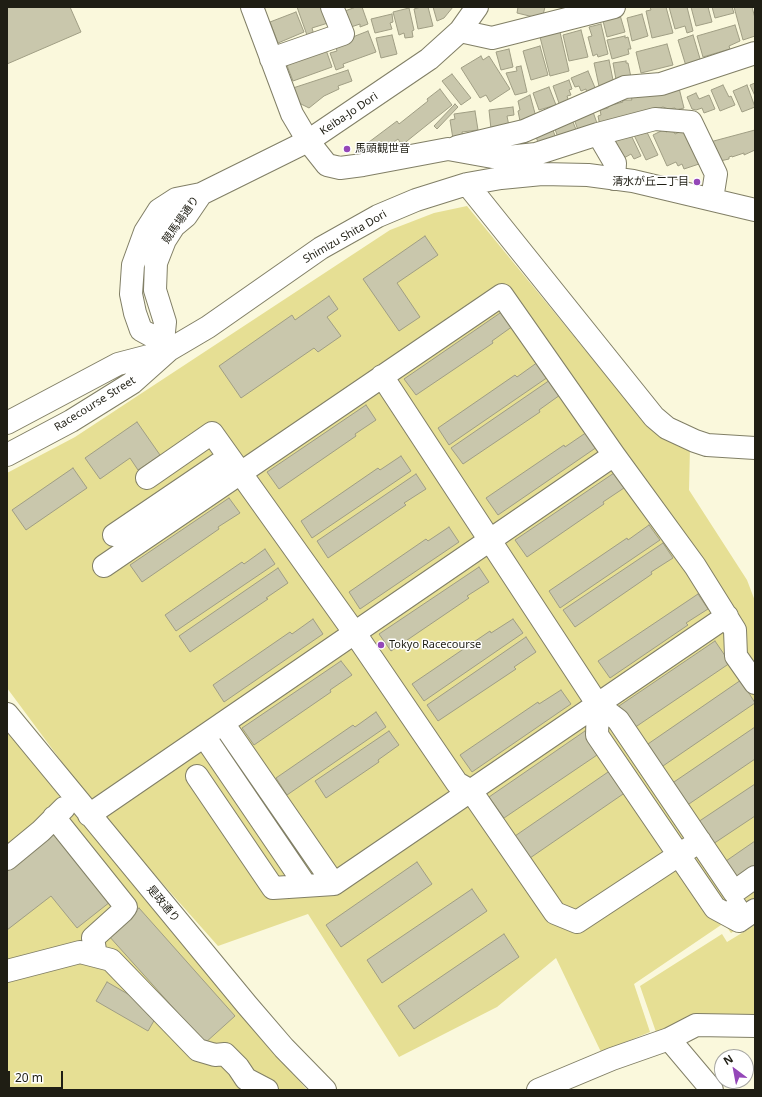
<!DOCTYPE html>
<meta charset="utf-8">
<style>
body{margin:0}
#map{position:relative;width:762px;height:1097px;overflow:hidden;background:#faf8dc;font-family:"Noto Sans",sans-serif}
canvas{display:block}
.frame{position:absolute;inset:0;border:8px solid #1f1e14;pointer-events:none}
.north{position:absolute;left:714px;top:1049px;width:40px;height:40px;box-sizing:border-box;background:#fff;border:1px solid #a5a5a1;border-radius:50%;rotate:328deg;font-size:11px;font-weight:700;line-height:16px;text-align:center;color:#1f1e14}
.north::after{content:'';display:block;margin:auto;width:14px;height:18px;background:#9447b8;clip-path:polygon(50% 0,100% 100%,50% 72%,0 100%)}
.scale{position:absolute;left:8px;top:1071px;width:55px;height:18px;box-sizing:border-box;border:2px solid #1f1e14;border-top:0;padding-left:5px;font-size:12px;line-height:14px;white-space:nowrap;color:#1f1e14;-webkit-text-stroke:3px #fff;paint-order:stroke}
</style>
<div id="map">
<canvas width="762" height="1097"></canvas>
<div class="frame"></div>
<div class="north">N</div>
<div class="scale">20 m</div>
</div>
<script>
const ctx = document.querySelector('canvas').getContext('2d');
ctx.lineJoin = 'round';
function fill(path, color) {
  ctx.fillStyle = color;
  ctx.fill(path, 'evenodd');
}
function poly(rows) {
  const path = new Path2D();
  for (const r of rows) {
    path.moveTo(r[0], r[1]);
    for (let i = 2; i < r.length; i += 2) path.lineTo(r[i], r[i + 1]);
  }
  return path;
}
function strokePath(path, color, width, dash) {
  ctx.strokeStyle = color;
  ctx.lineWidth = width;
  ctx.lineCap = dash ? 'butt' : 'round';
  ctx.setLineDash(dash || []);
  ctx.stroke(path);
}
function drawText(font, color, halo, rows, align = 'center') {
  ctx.font = font + ' "Noto Sans","Noto Sans JP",sans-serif';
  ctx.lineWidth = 3;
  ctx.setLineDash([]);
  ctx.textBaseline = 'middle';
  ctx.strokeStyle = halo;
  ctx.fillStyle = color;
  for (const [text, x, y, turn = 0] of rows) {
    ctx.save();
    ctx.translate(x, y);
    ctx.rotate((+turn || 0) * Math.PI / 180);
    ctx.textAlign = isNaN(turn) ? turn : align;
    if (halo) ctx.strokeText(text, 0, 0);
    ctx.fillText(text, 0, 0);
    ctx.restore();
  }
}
fill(poly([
 [467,206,632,407,661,433,690,447,689,490,747,580,755,601,755,917,731,933,724,923,634,984,650,1032,601,1052,556,958,497,1007,399,1057,308,914,218,946,99,812,7,688,7,473,75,437,390,230,434,213],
 [7,728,158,914,307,1090,7,1090],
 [755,925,755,1020,656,1032,640,986,722,934,727,942]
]), '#e6df94');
const building = poly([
 [7,7,70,7,81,32,7,64,7,7],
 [297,7,323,7,328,23,312,28,314,35,308,38,297,7],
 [356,7,362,7,368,24,360,27,360,24,348,28,342,12,356,7],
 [421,7,428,7,433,26,418,29,414,9,421,7],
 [433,7,453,7,444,18,437,21,433,7],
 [518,7,545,7,542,19,517,13,518,7],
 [650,7,666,7,673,33,652,38,646,11,651,10,650,7],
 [669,7,687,7,693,31,687,33,685,26,675,29,669,7],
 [691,7,708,7,712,22,696,26,691,7],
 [712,7,732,7,734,13,715,18,712,7],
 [734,7,752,7,755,18,755,36,743,40,734,7],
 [409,8,414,30,412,31,413,37,405,38,404,33,399,35,393,12,409,8],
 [296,12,304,32,278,43,270,22,296,12],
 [392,14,393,22,390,23,392,29,375,33,371,19,392,14],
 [642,14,648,36,632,41,627,18,642,14],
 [620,15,625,32,607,37,603,21,620,15],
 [601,24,608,54,598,57,597,54,593,56,588,37,592,36,589,27,601,24],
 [735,25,740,41,729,46,730,49,703,57,697,36,735,25],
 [581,30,588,57,569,61,563,35,581,30],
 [368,31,376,52,343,64,344,67,336,70,330,53,337,51,335,44,368,31],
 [560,32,569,71,550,76,540,37,560,32],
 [392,35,397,54,381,58,376,38,392,35],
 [693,35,701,62,686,66,678,40,693,35],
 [625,36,625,38,628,37,631,49,628,49,629,54,612,59,607,40,625,36],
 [667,44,673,65,641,73,636,52,667,44],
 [540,46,548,75,531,80,523,51,540,46],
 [325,47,332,67,293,81,286,63,325,47],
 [509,49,513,67,501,70,496,52,509,49],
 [481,56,483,60,489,56,510,89,490,102,486,95,480,98,461,68,481,56],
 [609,60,613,80,611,81,611,83,599,86,594,63,609,60],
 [626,61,626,63,628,63,632,82,617,85,613,63,626,61],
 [521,66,527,92,515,95,506,73,517,71,516,67,521,66],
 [348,70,352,81,338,86,339,89,324,96,309,108,299,103,293,88,348,70],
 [588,71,596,90,587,94,586,89,581,91,579,86,575,87,571,78,588,71],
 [452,74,471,98,461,105,442,81,452,74],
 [569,80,572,89,569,90,571,95,567,96,569,102,560,106,553,86,569,80],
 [755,83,755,96,750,85,755,83],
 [723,85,729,97,731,96,735,105,720,111,711,90,723,85],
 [747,85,755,107,742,112,733,91,747,85],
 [549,87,556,105,539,110,533,93,549,87],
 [679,88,684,108,676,110,675,108,668,109,663,107,600,126,598,116,601,115,600,110,608,108,608,106,623,102,622,100,632,100,631,98,679,88],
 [440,89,452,105,402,145,398,139,385,149,381,144,370,152,365,145,397,121,399,124,428,101,427,99,440,89],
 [696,93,699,99,709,95,715,109,704,113,702,108,696,110,692,109,687,97,696,93],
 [530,95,536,117,520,121,518,111,520,110,518,101,530,95],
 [455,104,458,107,437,129,434,126,455,104],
 [513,107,514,115,507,116,509,126,491,129,489,110,513,107],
 [592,109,598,126,579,133,573,116,592,109],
 [475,111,478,130,462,132,463,138,453,139,450,120,455,119,454,114,475,111],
 [571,117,577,132,559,140,553,124,571,117],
 [551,125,557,141,540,148,534,131,551,125],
 [645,128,658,155,646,160,633,133,645,128],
 [665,129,666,132,672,129,675,134,686,129,702,163,684,169,682,164,678,166,676,162,667,166,653,135,665,129],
 [755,130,755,150,744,155,744,153,732,157,732,156,729,157,729,159,720,161,710,142,755,130],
 [630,133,641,156,634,159,631,154,624,158,617,147,615,140,630,133],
 [425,236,438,255,397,283,420,317,399,331,363,279,425,236],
 [329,296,338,309,327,317,341,336,318,352,314,348,241,398,219,366,292,315,295,320,329,296],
 [503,311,513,326,492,341,493,343,416,395,404,379,503,311],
 [538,362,548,377,449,445,438,428,515,375,517,377,538,362],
 [550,380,560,395,539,410,540,412,463,464,451,448,550,380],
 [366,405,376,420,355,434,356,436,279,489,267,472,366,405],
 [137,422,160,455,138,470,130,458,100,479,85,458,137,422],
 [587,432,597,447,498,515,486,498,564,445,565,447,587,432],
 [401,456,411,471,312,538,301,521,378,468,380,470,401,456],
 [73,468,87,488,26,530,12,510,73,468],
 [614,473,624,488,603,502,604,504,527,557,515,540,614,473],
 [416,474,426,489,404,503,406,505,328,558,317,541,416,474],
 [229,498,240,513,218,527,219,529,142,582,130,565,229,498],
 [649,525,660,540,560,608,549,591,627,538,628,540,649,525],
 [449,527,459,542,360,609,349,592,426,539,428,541,449,527],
 [663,543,673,558,651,572,652,574,575,627,563,610,663,543],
 [265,549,275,564,176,631,165,615,242,562,244,564,265,549],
 [479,567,489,582,467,596,469,598,391,651,379,634,479,567],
 [278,568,288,583,266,598,268,599,190,652,179,636,278,568],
 [698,594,708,609,686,623,688,625,610,678,598,661,698,594],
 [313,619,323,634,224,702,213,685,290,632,292,634,313,619],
 [513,619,523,633,424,701,412,684,490,631,491,633,513,619],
 [526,637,536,652,514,667,516,669,438,721,427,705,526,637],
 [715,641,730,663,634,728,619,706,715,641],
 [341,661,352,675,330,690,331,692,254,745,242,728,341,661],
 [741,680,755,703,660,768,645,746,741,680],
 [561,690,571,704,472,772,460,755,538,702,539,704,561,690],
 [376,712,386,727,287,795,276,778,353,725,355,727,376,712],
 [755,727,755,759,686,806,671,784,755,727],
 [389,731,399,745,378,760,379,762,326,798,315,781,389,731],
 [585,731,600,753,504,818,489,797,585,731],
 [611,770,626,792,530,858,515,836,611,770],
 [755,784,755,816,713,844,698,822,755,784],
 [55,832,110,902,77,928,51,896,7,930,7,871,55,832],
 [755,841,755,873,740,883,726,861,755,841],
 [417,862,432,884,341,947,326,925,417,862],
 [472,889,487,911,382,983,367,960,472,889],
 [139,908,235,1016,205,1043,108,935,139,908],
 [504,934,519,957,414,1029,398,1006,504,934],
 [107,982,159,1012,148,1031,96,1001,107,982]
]);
fill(building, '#c9c7ac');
strokePath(building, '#a09e84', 1);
const minor = poly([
 [252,7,292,114,308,141,327,165,340,168,363,165,448,149,498,158,536,154,598,134,655,119,691,122,716,174,712,199],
 [460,31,492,38,614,7],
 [271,59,343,34,332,7],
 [598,134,615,163,614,179],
 [457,147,524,131,625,87,661,84,755,53],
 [467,184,654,417,667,428,695,441,707,445,755,448],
 [163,342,165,322,155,290,156,263,165,240,174,226,186,216,201,194],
 [169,350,163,342,141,330,135,313,131,294,133,265,145,232,159,210,176,199,201,194,308,141,429,59,460,31,477,7],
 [382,376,598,705,618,720,734,892,755,877],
 [7,423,118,364,164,352],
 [7,455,71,421,132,383,169,350,208,327,321,248,378,216,416,200,467,184,501,178,542,174,588,175,633,181,755,210],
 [147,478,212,433,354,632,457,783,471,791,555,913,577,922,700,841],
 [114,535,229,457],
 [104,566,502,295,614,455,695,566,735,630,736,656,755,683],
 [598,705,597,735,715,908,739,921],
 [7,714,247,1005,284,1048,325,1090],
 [223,723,334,884],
 [204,736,306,886],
 [197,776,273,888,334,884,727,616],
 [89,815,614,455],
 [54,817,126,907,123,911,93,938,96,956],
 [7,859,41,831,64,808],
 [736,907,739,921,755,910],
 [7,971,80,952,111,960,198,1050,215,1055,225,1054,238,1067,246,1079,267,1090],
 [669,1039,696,1025,755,1026],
 [538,1090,612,1059,669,1039,712,1090]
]);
strokePath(minor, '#817f66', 24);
strokePath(minor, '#fff', 22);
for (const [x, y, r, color] of [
 [347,149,4,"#9447b8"],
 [697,182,4,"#9447b8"],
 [381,645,4,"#9447b8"]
]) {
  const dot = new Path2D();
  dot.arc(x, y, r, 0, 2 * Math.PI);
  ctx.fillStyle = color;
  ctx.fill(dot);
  strokePath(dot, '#fff', 1.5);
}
drawText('11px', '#1f1e14', '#fff', [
 ["Keiba-Jo Dori",349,114,-34],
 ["競馬場通り",181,220,-55],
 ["Shimizu Shita Dori",345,237,-30],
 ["Racecourse Street",95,404,-32],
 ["是政通り",163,904,50]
]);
drawText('11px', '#1f1e14', '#fff', [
 ["馬頭観世音",355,149],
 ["清水が丘二丁目",689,182,"right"],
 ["Tokyo Racecourse",389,645]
], 'left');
</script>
